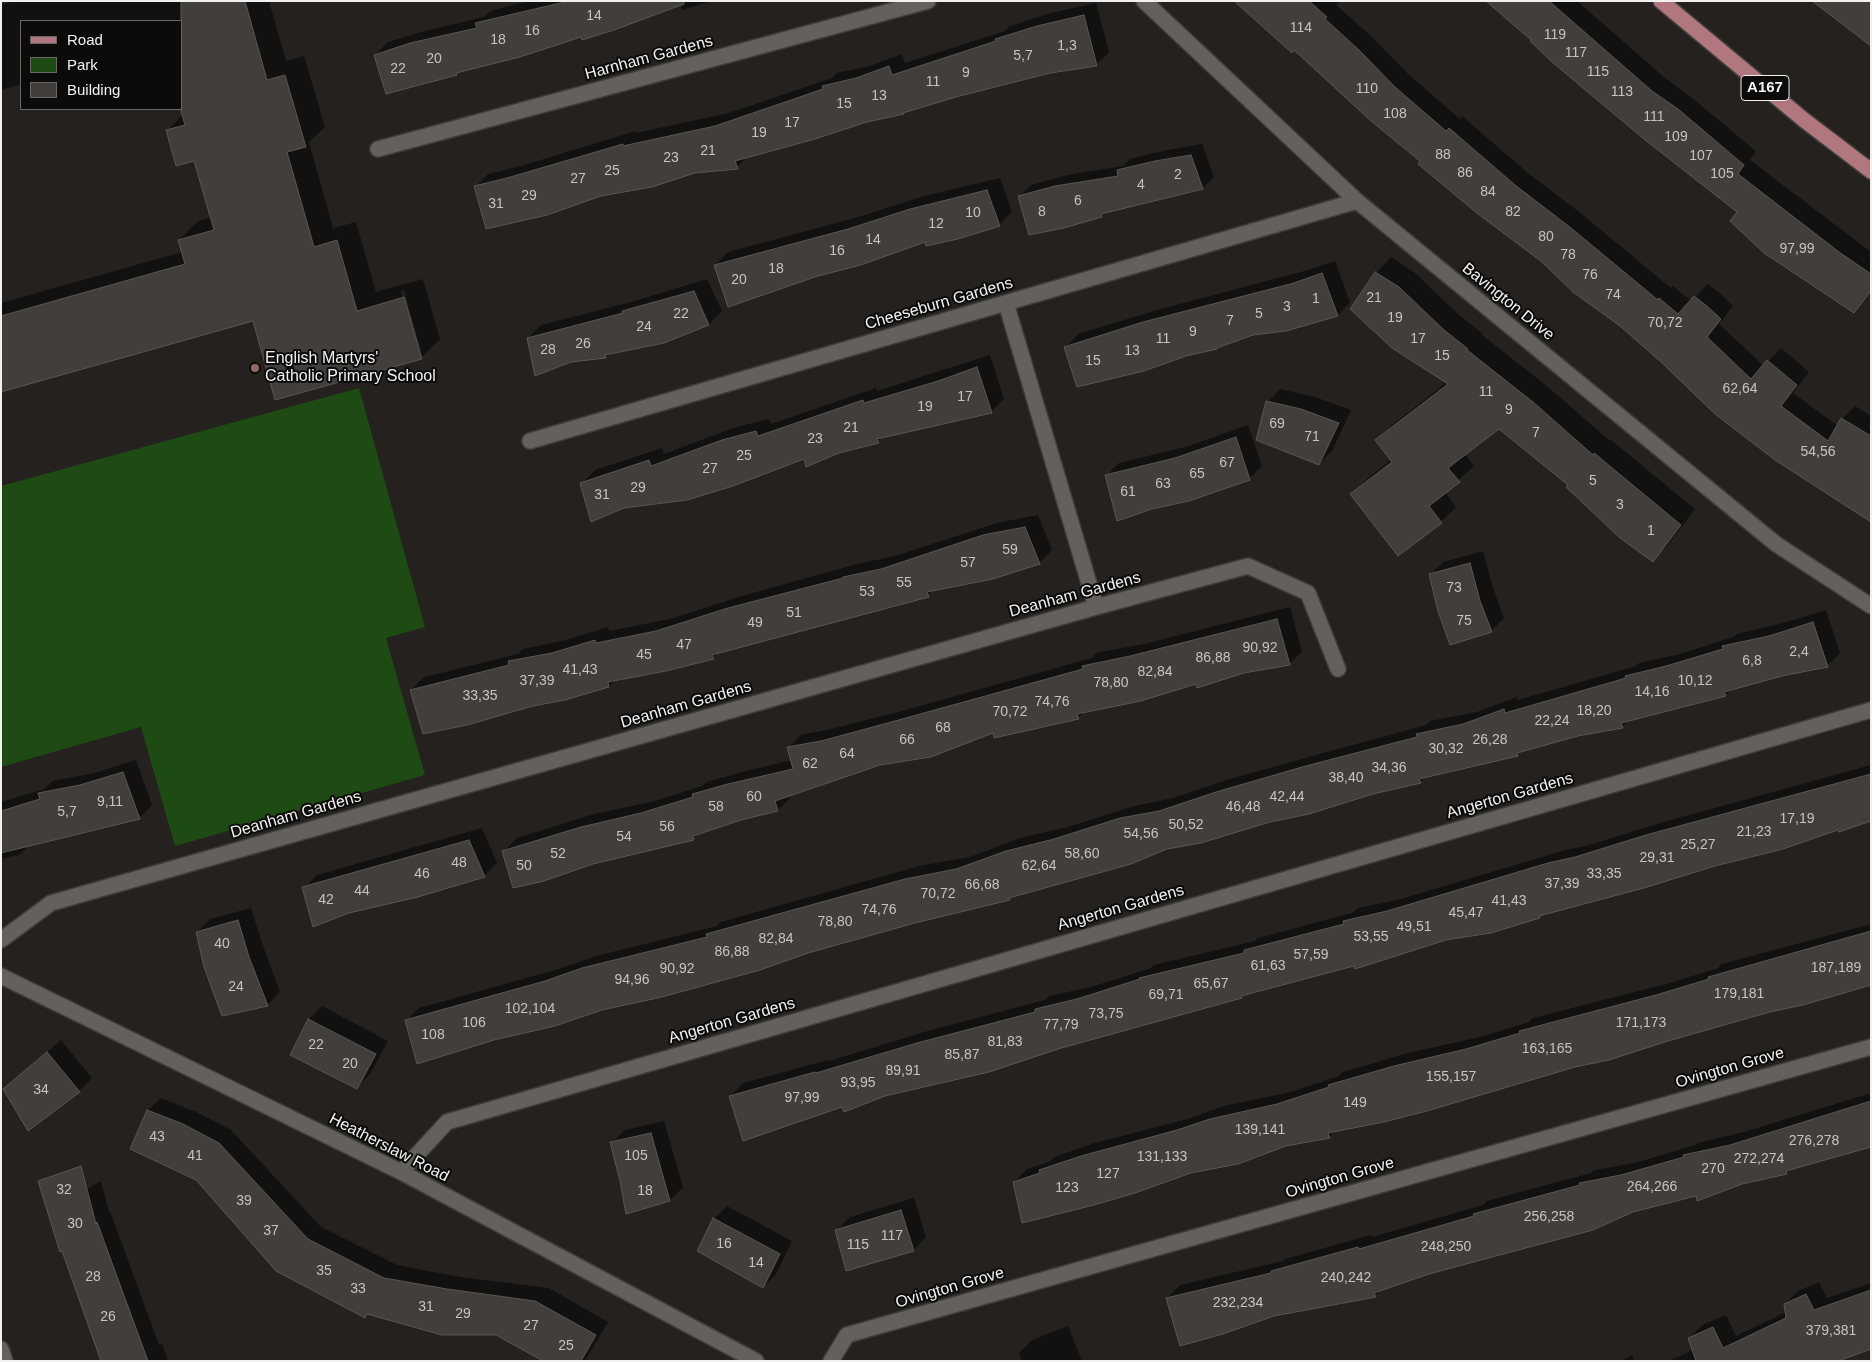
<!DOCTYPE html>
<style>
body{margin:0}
#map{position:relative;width:1872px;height:1362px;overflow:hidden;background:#24211e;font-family:Helvetica,sans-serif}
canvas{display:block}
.frame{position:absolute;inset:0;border:2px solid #f3f1ef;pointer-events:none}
.legend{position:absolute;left:20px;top:20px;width:162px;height:90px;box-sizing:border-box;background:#0c0b0a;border:1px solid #686766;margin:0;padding:6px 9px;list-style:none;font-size:15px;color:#f3f1ef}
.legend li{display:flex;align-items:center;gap:10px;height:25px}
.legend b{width:25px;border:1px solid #686766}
</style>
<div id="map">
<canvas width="1872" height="1362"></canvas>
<div class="frame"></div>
<ul class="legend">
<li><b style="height:6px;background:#b1777f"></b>Road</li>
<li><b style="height:14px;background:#1e4a13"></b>Park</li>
<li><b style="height:14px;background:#413e3b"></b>Building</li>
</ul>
</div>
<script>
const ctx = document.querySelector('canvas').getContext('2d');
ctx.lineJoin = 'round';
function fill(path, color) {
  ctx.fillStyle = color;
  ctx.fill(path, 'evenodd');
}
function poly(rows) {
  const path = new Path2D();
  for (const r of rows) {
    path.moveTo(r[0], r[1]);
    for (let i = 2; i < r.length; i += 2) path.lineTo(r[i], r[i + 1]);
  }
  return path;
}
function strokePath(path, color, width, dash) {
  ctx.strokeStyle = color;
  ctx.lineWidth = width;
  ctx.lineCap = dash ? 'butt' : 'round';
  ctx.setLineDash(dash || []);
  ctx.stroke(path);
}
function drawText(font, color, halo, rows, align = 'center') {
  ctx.font = font + ' Helvetica,sans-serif';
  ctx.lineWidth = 4;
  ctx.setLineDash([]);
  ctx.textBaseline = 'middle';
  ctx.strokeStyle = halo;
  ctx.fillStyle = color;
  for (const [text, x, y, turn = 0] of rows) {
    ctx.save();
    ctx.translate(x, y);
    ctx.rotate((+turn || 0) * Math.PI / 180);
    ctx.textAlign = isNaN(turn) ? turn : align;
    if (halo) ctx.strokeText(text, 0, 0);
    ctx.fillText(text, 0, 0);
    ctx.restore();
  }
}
fill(poly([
 [359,388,425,627,386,638,425,775,175,846,141,727,1,767,1,486]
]), '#1e4a13');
fill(poly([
 [14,1,269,1,286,61,304,56,325,127,309,142,333,228,356,222,376,292,423,279,440,339,421,358,254,320,1,390,1,303,182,252,179,240,198,221,212,217,195,159,167,131,183,114,181,21,21,21,21,84,1,90,1,5],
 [401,291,404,291,420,347,417,347],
 [530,1,712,1,682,10,681,4,460,71,456,74,387,93,375,55,388,42,425,31,484,17,490,11],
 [1234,1,1337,1,1339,3,1336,5,1372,37,1408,74,1460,119,1462,116,1528,173,1583,215,1671,288,1673,286,1691,301,1708,284,1721,294,1733,306,1719,324,1764,366,1781,348,1809,372,1793,393,1838,426,1842,419,1855,406,1871,416,1871,520,1662,361,1422,161,1294,49],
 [1488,1,1577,1,1665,78,1691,97,1756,151,1750,160,1871,252,1871,293,1854,311,1739,211,1573,78],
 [1096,3,1109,52,1096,65,1050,72,955,95,906,111,903,113,867,121,748,156,737,167,475,187,488,174,521,166,636,131,636,133,729,113,832,78,836,73,870,66,902,54,905,63,1005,31,1010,26,1051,13],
 [1202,144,1214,177,1203,188,1106,211,1101,216,1020,196,1031,185,1067,175,1123,166,1130,159,1167,150],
 [1000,178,1012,212,999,225,925,240,818,275,715,265,728,252,862,216,924,196],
 [1391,257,1414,272,1459,315,1482,333,1481,334,1548,387,1609,440,1610,439,1695,509,1668,545,1653,560,1570,485,1499,427,1465,454,1474,466,1445,492,1456,507,1441,522,1351,494,1367,479,1392,459,1377,440,1392,425,1447,382,1351,309,1376,273],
 [1335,261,1350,302,1338,315,1253,334,1220,345,1217,348,1066,347,1078,334,1157,310,1308,270],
 [707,279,722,311,709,324,664,342,610,353,606,357,528,338,541,325,635,301],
 [990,355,1004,399,991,412,884,436,878,441,804,457,582,483,595,470,662,448,664,454,736,427,769,419,771,424,876,388,877,391],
 [1280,389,1315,397,1351,410,1332,451,1319,464,1268,402],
 [1248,425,1262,466,1249,479,1106,476,1119,463,1189,446],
 [1038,515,1052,550,1039,563,934,589,928,596,719,652,713,658,615,680,609,686,411,690,424,677,518,654,523,649,566,640,608,627,609,631,670,619,742,596,857,564,895,556,997,523],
 [1483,551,1493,588,1504,618,1491,631,1430,575,1443,562],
 [1290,607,1302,651,1289,664,1197,682,1085,711,1078,718,994,731,879,764,790,795,791,797,778,810,741,819,700,832,693,839,504,851,517,838,594,814,655,801,702,786,707,782,742,772,792,760,788,748,801,735,835,728,898,712,1092,658,1096,653,1144,644],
 [1826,610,1840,653,1827,666,1782,674,1731,689,1725,695,1629,720,1622,727,1578,735,1521,751,1517,755,1426,776,1420,782,1167,848,1013,895,1009,899,406,1021,419,1008,559,969,596,956,717,926,721,922,919,866,970,857,1020,838,1068,827,1134,806,1173,798,1230,779,1316,755,1426,725,1430,721,1477,712,1517,697,1518,700,1636,666,1639,663,1680,654,1733,637,1737,634,1783,623],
 [136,760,152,805,139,818,30,845,19,855,1,859,1,802,44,789,53,781,94,773],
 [1871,765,1871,819,1543,914,1539,917,1446,939,1244,994,1241,997,1194,1011,1137,1025,843,1105,730,1096,743,1083,828,1060,829,1061,931,1030,1045,1000,1049,996,1091,987,1151,968,1154,965,1255,941,1258,938,1352,913,1358,908,1401,899,1562,851,1589,845,1660,823],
 [482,828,497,863,484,876,304,888,317,875],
 [251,908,262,943,280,992,267,1005,197,932,210,919],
 [1871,924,1871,985,1336,1130,1329,1137,1014,1182,1027,1169,1049,1162,1054,1157,1095,1143,1191,1118,1224,1106,1291,1092,1339,1076,1343,1072,1408,1053,1480,1037,1529,1022,1533,1018,1670,983,1718,968,1722,964],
 [322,1006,388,1041,370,1074,357,1087,292,1054,309,1019],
 [61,1040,92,1078,79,1091,5,1089],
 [1871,1093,1871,1145,1791,1168,1787,1173,1742,1182,1633,1211,1428,1273,1381,1290,1375,1296,1167,1298,1180,1285,1283,1261,1285,1259,1371,1235,1372,1237,1483,1205,1487,1201,1591,1173,1594,1170,1635,1163,1695,1145,1698,1143,1744,1132],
 [161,1098,196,1112,231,1130,321,1227,397,1265,460,1277,549,1288,608,1322,585,1361,547,1361,494,1328,368,1313,365,1316,197,1179,132,1148,148,1110],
 [664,1121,683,1187,670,1200,612,1142,625,1130],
 [101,1181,109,1212,110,1211,159,1345,162,1344,168,1361,102,1361,63,1201],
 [914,1198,926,1237,914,1250,837,1230,850,1217],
 [727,1206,792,1241,776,1274,763,1287,714,1219],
 [1819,1282,1827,1298,1871,1283,1871,1348,1837,1361,1669,1361,1693,1350,1689,1338,1702,1325,1726,1315,1736,1336,1786,1312,1785,1304,1798,1291],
 [1068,1326,1082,1361,1022,1361,1019,1353,1032,1340],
 [1632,1355,1635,1361,1621,1361]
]), '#0007');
const building = poly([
 [181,1,245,1,267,80,285,75,306,147,287,152,314,247,337,240,357,311,404,297,422,359,275,400,253,321,1,392,1,316,185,264,178,240,214,230,194,161,176,166,166,130,185,125,181,111,181,1],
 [569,1,684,1,684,4,614,30,582,40,581,37,520,57,456,73,457,75,386,94,374,55,410,43,477,28,475,23,569,1],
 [1234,1,1309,1,1327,17,1325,19,1359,50,1395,87,1446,131,1449,128,1515,185,1571,228,1658,300,1659,298,1678,314,1694,296,1708,307,1721,319,1707,337,1751,379,1767,360,1797,385,1781,406,1828,441,1841,418,1871,436,1871,522,1775,460,1715,414,1661,362,1620,326,1573,292,1542,262,1478,214,1418,164,1420,161,1371,121,1294,50,1292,53,1234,1],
 [1486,1,1549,1,1652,91,1678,109,1744,165,1738,174,1839,252,1871,274,1871,291,1854,313,1764,253,1730,221,1737,212,1644,139,1552,62,1530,41,1531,40,1486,1],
 [1812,1,1871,1,1871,46,1812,1],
 [1084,15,1097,66,1050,73,956,97,903,113,904,114,867,122,815,139,735,161,738,169,695,173,652,187,601,196,547,215,486,229,474,186,507,178,623,144,623,146,715,126,823,89,822,86,856,78,889,66,892,75,996,41,995,39,1037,26,1084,15],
 [1191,155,1203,189,1101,214,1102,217,1064,228,1029,235,1018,196,1055,186,1118,176,1117,170,1155,161,1191,155],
 [987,190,1000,226,958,239,926,246,925,242,861,265,818,276,728,307,714,265,848,229,910,209,987,190],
 [1375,272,1399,287,1444,330,1468,349,1467,350,1533,402,1593,455,1594,453,1681,525,1653,562,1620,538,1566,487,1568,485,1499,429,1448,468,1460,482,1429,506,1442,523,1398,556,1350,494,1392,462,1375,440,1448,384,1392,348,1350,309,1375,272],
 [1322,273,1338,316,1286,331,1253,335,1217,348,1217,349,1186,356,1144,371,1077,387,1064,347,1143,322,1294,283,1322,273],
 [694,291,709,325,664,343,605,355,606,358,571,362,535,376,527,338,623,313,622,311,694,291],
 [977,367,992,413,877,439,879,443,839,453,806,467,804,459,733,486,687,500,624,508,591,522,580,483,649,460,651,466,722,440,756,431,758,436,863,400,864,403,938,381,977,367],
 [1266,401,1301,409,1339,423,1319,465,1256,440,1266,401],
 [1236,437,1250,480,1189,501,1152,509,1117,521,1105,475,1175,458,1236,437],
 [1025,527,1040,564,993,579,927,592,929,597,712,655,714,659,666,671,608,682,609,687,565,700,533,706,467,725,423,734,410,690,509,665,508,661,552,653,595,640,596,643,656,631,728,608,843,578,843,577,881,569,983,535,1025,527],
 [1470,563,1480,601,1492,632,1450,645,1438,611,1429,574,1470,563],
 [1277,619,1290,665,1244,673,1197,688,1196,684,1141,701,1077,714,1079,719,994,738,993,733,931,757,880,765,775,801,778,811,741,820,693,836,694,840,593,864,544,881,513,888,502,851,581,827,641,813,693,797,692,794,728,784,793,769,787,747,821,741,884,724,1083,669,1082,666,1130,656,1277,619],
 [1813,622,1828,667,1782,676,1724,692,1726,696,1621,723,1623,728,1578,736,1517,753,1518,756,1419,779,1421,783,1373,794,1309,814,1270,822,1201,843,1167,849,1131,864,1009,898,1010,900,915,923,808,953,760,970,662,997,602,1010,555,1026,494,1040,417,1064,405,1020,545,981,582,968,707,937,706,934,905,879,956,869,1006,851,1054,839,1120,818,1159,811,1216,792,1302,767,1417,737,1416,734,1463,724,1504,709,1505,713,1626,678,1625,676,1666,666,1723,649,1722,646,1769,636,1813,622],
 [123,772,140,819,1,853,1,811,40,799,38,793,80,785,123,772],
 [1871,774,1871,821,1839,832,1838,830,1783,849,1715,866,1644,888,1539,916,1540,918,1491,933,1446,940,1355,969,1354,966,1241,996,1242,998,1058,1049,989,1072,885,1096,844,1112,842,1107,743,1141,729,1096,815,1072,816,1073,917,1043,1035,1012,1035,1009,1077,999,1140,979,1139,978,1244,953,1244,950,1344,924,1343,921,1387,911,1548,863,1575,857,1646,835,1871,774],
 [469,840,485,877,418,897,349,913,313,927,302,887,469,840],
 [238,920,249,957,268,1006,222,1016,204,967,196,932,238,920],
 [1871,931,1871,985,1803,1005,1770,1012,1668,1041,1609,1060,1575,1067,1427,1111,1384,1122,1328,1133,1330,1138,1286,1146,1238,1164,1191,1173,1135,1193,1094,1205,1022,1223,1013,1182,1040,1173,1039,1170,1081,1156,1177,1130,1210,1119,1277,1104,1329,1087,1328,1085,1394,1066,1466,1049,1520,1033,1519,1031,1656,995,1709,979,1708,977,1871,931],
 [308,1019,376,1054,357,1089,290,1055,308,1019],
 [47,1052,80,1092,28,1131,3,1089,47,1052],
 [1871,1101,1871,1147,1786,1171,1787,1174,1742,1184,1697,1201,1696,1196,1633,1212,1593,1230,1429,1274,1374,1293,1376,1297,1274,1316,1223,1334,1180,1346,1166,1298,1271,1273,1271,1271,1358,1247,1359,1249,1474,1216,1473,1214,1580,1185,1579,1183,1621,1175,1684,1157,1683,1155,1730,1145,1871,1101],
 [147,1110,183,1124,219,1143,308,1239,384,1278,447,1289,535,1301,596,1335,581,1361,543,1361,496,1335,442,1335,367,1314,365,1318,276,1271,196,1180,130,1149,147,1110],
 [651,1133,670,1201,626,1214,620,1181,610,1142,651,1133],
 [81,1166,96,1224,97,1222,148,1361,101,1361,62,1251,60,1252,38,1181,81,1166],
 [901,1210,914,1251,846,1271,835,1230,901,1210],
 [713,1218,780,1254,763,1288,697,1251,713,1218],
 [1871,1290,1871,1349,1838,1361,1696,1361,1688,1338,1713,1327,1723,1348,1786,1318,1784,1304,1806,1294,1814,1310,1871,1290]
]);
fill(building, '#413e3b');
strokePath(building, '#5a5753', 1);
const minor = poly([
 [1144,1,1357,201,1776,544,1871,606],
 [378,149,928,1],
 [1006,303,1096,607],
 [530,441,1357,201],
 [1,940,51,903,1096,607,1248,566,1308,593,1338,669],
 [1,976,401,1172,756,1361],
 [401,1172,447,1122,1871,710],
 [831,1361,847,1335,1871,1047]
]);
const tertiary = poly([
 [1,1349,5,1361]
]);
const primary = poly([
 [1661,1,1804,120,1871,171]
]);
strokePath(minor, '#403e3b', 18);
strokePath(tertiary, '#403e3b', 18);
strokePath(primary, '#403e3b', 18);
strokePath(minor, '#64615d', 15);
strokePath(tertiary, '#64615d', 15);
strokePath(primary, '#b1777f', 15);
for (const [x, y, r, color] of [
 [255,368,5,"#8d6e63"]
]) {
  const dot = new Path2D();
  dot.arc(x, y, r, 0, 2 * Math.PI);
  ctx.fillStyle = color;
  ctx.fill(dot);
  strokePath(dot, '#0c0b0a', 2);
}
drawText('14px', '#c6c4c2', null, [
 ["14",594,16],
 ["114",1301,28],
 ["16",532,31],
 ["119",1555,35],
 ["18",498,40],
 ["1,3",1067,46],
 ["117",1576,53],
 ["5,7",1023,56],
 ["20",434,59],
 ["22",398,69],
 ["115",1598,72],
 ["9",966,73],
 ["11",933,82],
 ["110",1367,89],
 ["113",1622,92],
 ["13",879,96],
 ["15",844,104],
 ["108",1395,114],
 ["111",1654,117],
 ["17",792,123],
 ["19",759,133],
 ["109",1676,137],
 ["21",708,151],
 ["88",1443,155],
 ["107",1701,156],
 ["23",671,158],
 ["25",612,171],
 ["86",1465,173],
 ["105",1722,174],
 ["2",1178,175],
 ["27",578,179],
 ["4",1141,185],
 ["84",1488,192],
 ["29",529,196],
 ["6",1078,201],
 ["31",496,204],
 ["8",1042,212],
 ["82",1513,212],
 ["10",973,213],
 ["12",936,224],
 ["80",1546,237],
 ["14",873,240],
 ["97,99",1797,249],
 ["16",837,251],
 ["78",1568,255],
 ["18",776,269],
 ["76",1590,275],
 ["20",739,280],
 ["74",1613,295],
 ["21",1374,298],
 ["1",1316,299],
 ["3",1287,307],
 ["22",681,314],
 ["5",1259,314],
 ["19",1395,318],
 ["7",1230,321],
 ["70,72",1665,323],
 ["24",644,327],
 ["9",1193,332],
 ["11",1163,339],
 ["17",1418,339],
 ["26",583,344],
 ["28",548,350],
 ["13",1132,351],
 ["15",1442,356],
 ["15",1093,361],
 ["62,64",1740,389],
 ["11",1486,392],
 ["17",965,397],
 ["19",925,407],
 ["9",1509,410],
 ["69",1277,424],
 ["21",851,428],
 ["7",1536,433],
 ["71",1312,437],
 ["23",815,439],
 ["54,56",1818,452],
 ["25",744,456],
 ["67",1227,463],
 ["27",710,469],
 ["65",1197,474],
 ["5",1593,481],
 ["63",1163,484],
 ["29",638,488],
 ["61",1128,492],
 ["31",602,495],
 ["3",1620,505],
 ["1",1651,531],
 ["59",1010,550],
 ["57",968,563],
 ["55",904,583],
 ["73",1454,588],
 ["53",867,592],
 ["51",794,613],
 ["75",1464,621],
 ["49",755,623],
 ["47",684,645],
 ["90,92",1260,648],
 ["2,4",1799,652],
 ["45",644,655],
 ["86,88",1213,658],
 ["6,8",1752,661],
 ["41,43",580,670],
 ["82,84",1155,672],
 ["37,39",537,681],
 ["10,12",1695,681],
 ["78,80",1111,683],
 ["14,16",1652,692],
 ["33,35",480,696],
 ["74,76",1052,702],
 ["18,20",1594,711],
 ["70,72",1010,712],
 ["22,24",1552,721],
 ["68",943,728],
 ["66",907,740],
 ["26,28",1490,740],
 ["30,32",1446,749],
 ["64",847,754],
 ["62",810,764],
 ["34,36",1389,768],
 ["38,40",1346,778],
 ["60",754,797],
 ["42,44",1287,797],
 ["9,11",110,802],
 ["58",716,807],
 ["46,48",1243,807],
 ["5,7",67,812],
 ["17,19",1797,819],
 ["50,52",1186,825],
 ["56",667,827],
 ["21,23",1754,832],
 ["54,56",1141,834],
 ["54",624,837],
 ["25,27",1698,845],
 ["52",558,854],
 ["58,60",1082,854],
 ["29,31",1657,858],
 ["48",459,863],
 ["50",524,866],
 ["62,64",1039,866],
 ["46",422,874],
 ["33,35",1604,874],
 ["37,39",1562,884],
 ["66,68",982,885],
 ["44",362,891],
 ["70,72",938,894],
 ["42",326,900],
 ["41,43",1509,901],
 ["74,76",879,910],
 ["45,47",1466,913],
 ["78,80",835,922],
 ["49,51",1414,927],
 ["53,55",1371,937],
 ["82,84",776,939],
 ["40",222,944],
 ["86,88",732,952],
 ["57,59",1311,955],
 ["61,63",1268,966],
 ["187,189",1836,968],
 ["90,92",677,969],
 ["94,96",632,980],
 ["65,67",1211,984],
 ["24",236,987],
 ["179,181",1739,994],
 ["69,71",1166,995],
 ["102,104",530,1009],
 ["73,75",1106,1014],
 ["106",474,1023],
 ["171,173",1641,1023],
 ["77,79",1061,1025],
 ["108",433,1035],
 ["81,83",1005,1042],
 ["22",316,1045],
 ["163,165",1547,1049],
 ["85,87",962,1055],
 ["20",350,1064],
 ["89,91",903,1071],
 ["155,157",1451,1077],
 ["93,95",858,1083],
 ["34",41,1090],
 ["97,99",802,1098],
 ["149",1355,1103],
 ["139,141",1260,1130],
 ["43",157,1137],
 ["276,278",1814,1141],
 ["41",195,1156],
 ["105",636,1156],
 ["131,133",1162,1157],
 ["272,274",1759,1159],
 ["270",1713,1169],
 ["127",1108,1174],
 ["264,266",1652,1187],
 ["123",1067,1188],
 ["32",64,1190],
 ["18",645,1191],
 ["39",244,1201],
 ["256,258",1549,1217],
 ["30",75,1224],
 ["37",271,1231],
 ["117",892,1236],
 ["16",724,1244],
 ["115",858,1245],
 ["248,250",1446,1247],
 ["14",756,1263],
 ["35",324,1271],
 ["28",93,1277],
 ["240,242",1346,1278],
 ["33",358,1289],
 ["232,234",1238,1303],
 ["31",426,1307],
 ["29",463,1314],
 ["26",108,1317],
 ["27",531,1326],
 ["379,381",1831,1331],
 ["25",566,1346]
]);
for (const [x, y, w] of [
 [1765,88,48]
]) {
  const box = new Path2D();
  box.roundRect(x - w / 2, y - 12.5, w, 25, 4);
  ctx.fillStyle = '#0c0b0a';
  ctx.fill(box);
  strokePath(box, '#f3f1ef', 1);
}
drawText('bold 15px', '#f3f1ef', null, [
 ["A167",1765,88]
]);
drawText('16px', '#f3f1ef', '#0c0b0a', [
 ["Harnham Gardens",649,58,-15],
 ["Bavington Drive",1508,302,39],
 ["Cheeseburn Gardens",939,304,-16],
 ["Deanham Gardens",1075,595,-15],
 ["Deanham Gardens",686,705,-16],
 ["Angerton Gardens",1510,796,-16],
 ["Deanham Gardens",296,815,-16],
 ["Angerton Gardens",1121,908,-16],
 ["Angerton Gardens",732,1021,-16],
 ["Ovington Grove",1730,1068,-16],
 ["Heatherslaw Road",389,1148,27],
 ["Ovington Grove",1340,1178,-16],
 ["Ovington Grove",950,1288,-16]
]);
drawText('16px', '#f3f1ef', '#0c0b0a', [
 ["English Martyrs'",265,359],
 ["Catholic Primary School",265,377]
], 'left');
</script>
